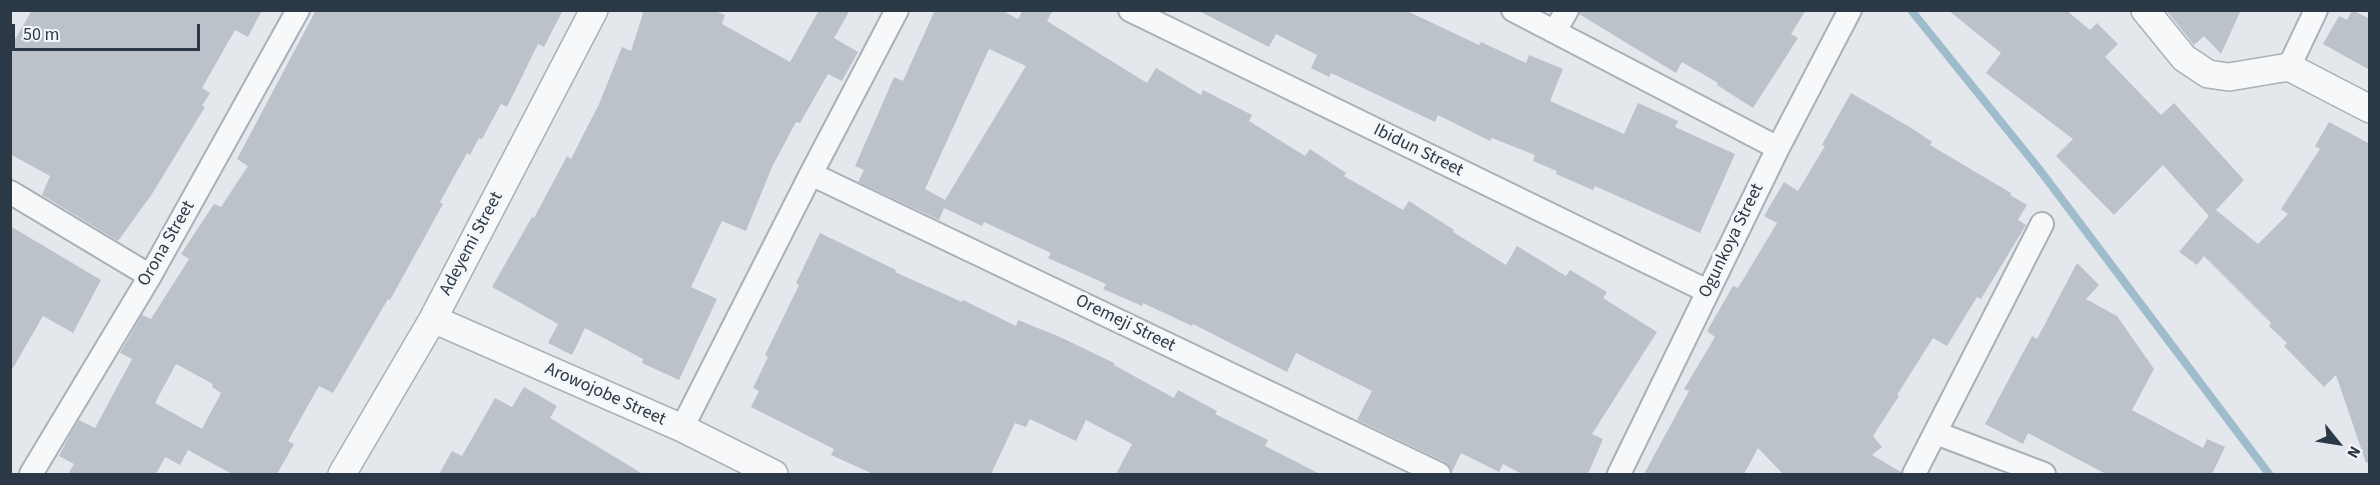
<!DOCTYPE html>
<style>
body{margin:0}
#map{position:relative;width:2380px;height:485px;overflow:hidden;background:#e4e8ec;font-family:"Source Sans 3",sans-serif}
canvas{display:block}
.frame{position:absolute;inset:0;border:12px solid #2b3845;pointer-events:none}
.north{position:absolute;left:2308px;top:413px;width:60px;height:60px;-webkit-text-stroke:4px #f4f7f9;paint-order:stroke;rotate:120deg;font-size:16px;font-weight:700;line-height:24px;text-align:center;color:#2b3845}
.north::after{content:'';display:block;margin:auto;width:21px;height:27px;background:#2b3845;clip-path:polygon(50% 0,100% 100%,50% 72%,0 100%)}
.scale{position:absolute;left:12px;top:24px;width:188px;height:27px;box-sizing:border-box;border:3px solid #2b3845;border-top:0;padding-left:8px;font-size:18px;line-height:21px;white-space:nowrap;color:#2b3845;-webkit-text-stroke:4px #f4f7f9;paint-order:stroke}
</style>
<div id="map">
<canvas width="2380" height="485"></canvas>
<div class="frame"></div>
<div class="north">N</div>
<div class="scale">50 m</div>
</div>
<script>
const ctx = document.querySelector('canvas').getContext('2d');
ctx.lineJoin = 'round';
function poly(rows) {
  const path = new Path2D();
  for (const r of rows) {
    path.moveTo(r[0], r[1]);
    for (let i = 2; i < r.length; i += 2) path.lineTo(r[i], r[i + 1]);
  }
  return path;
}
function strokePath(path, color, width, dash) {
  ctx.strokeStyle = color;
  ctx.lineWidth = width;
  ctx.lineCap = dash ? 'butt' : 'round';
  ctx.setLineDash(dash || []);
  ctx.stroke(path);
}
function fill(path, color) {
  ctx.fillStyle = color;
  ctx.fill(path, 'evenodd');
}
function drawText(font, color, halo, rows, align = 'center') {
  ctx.font = font + ' "Source Sans 3",sans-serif';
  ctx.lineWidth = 6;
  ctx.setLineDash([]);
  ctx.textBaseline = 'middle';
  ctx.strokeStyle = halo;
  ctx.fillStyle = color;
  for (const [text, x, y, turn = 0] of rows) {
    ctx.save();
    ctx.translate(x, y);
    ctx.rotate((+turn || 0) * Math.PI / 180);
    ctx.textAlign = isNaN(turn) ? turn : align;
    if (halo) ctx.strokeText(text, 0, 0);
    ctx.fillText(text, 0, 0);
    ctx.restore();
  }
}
strokePath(poly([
 [1911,10,2039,169,2269,474]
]), '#9ebccc', 8);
fill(poly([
 [32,10,262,10,248,37,235,30,202,88,210,93,202,106,205,107,152,194,118,241,42,195,50,176,10,154,10,48],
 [316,10,563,10,544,47,538,44,507,107,501,104,482,139,479,138,470,155,467,153,440,202,443,204,390,300,388,299,333,393,319,386,288,441,294,444,277,474,232,474,188,450,180,465,165,457,156,474,68,474,74,464,59,456,71,433,79,420,95,428,132,359,120,353,142,315,151,319,189,259,181,254,214,204,221,207,248,166,237,159],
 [176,364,213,384,212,387,221,393,202,429,155,403],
 [644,10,712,10,725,15,722,24,790,62,819,10,850,10,834,38,858,52,842,81,828,74,800,123,796,122,772,167,746,231,722,221,691,287,717,299,679,380,642,363,643,359,585,328,572,355,548,343,558,324,492,287,532,217,534,218,567,156,571,159,599,104,622,47,631,51],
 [935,10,1001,10,1018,19,1023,10,1053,10,1047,21,1147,83,1156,68,1201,95,1203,90,1252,115,1249,121,1305,156,1310,149,1346,173,1344,176,1403,210,1409,201,1454,230,1453,232,1506,265,1517,246,1566,276,1570,270,1607,292,1603,298,1657,332,1592,434,1603,439,1588,474,1522,474,1503,464,1499,472,1461,453,1452,472,1445,462,1357,420,1372,391,1296,353,1287,372,1193,324,1192,326,1143,303,1142,306,1103,289,1106,284,1048,258,1051,253,984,222,982,226,944,208,939,220,858,182,864,170,855,166,878,114,894,77,903,81],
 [989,49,1026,66,945,200,925,189],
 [1197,10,1405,10,1479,45,1481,42,1526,63,1529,55,1563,69,1550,101,1624,134,1638,103,1678,121,1675,127,1735,154,1700,233,1595,186,1593,190,1556,174,1557,171,1533,161,1535,155,1492,138,1490,141,1438,115,1435,122,1331,73,1329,77,1311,68,1317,55,1276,34,1269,47],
 [1580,10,1806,10,1791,34,1798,38,1753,108,1717,85,1718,83,1682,62,1676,73,1579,14],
 [1948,10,2066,10,2090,30,2097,23,2118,44,2105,57,2161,115,2174,103,2244,180,2216,210,2258,244,2288,214,2281,209,2320,149,2315,146,2329,122,2370,144,2370,462,2366,463,2336,375,2324,387,2284,346,2287,343,2269,326,2271,323,2204,256,2197,265,2179,252,2209,216,2163,165,2114,215,2056,156,2073,139,1986,73,2001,53],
 [2166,10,2241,10,2221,54,2204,36,2194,45],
 [2352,10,2370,19,2370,70,2323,44,2339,16,2347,20],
 [1851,93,1913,129,1932,142,1930,145,2011,193,2010,195,2027,205,2018,220,2026,225,1981,299,1977,297,1947,346,1933,338,1897,395,1899,396,1873,436,1882,447,1872,455,1901,472,1901,474,1783,474,1758,448,1744,474,1644,474,1689,391,1684,389,1715,337,1707,331,1733,286,1738,288,1777,223,1764,216,1784,182,1798,191,1825,146,1822,145],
 [10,226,101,280,73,333,43,316,10,373],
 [820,233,896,270,895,272,962,302,963,300,1016,326,1018,320,1060,337,1114,363,1114,365,1174,398,1178,390,1217,411,1215,414,1268,440,1265,446,1320,474,1116,474,1132,444,1086,420,1076,441,1030,419,1026,427,1015,423,991,474,873,474,831,455,834,449,751,407,759,391,753,388,768,357,765,355,799,285,796,283],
 [2077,263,2099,285,2086,299,2117,316,2154,369,2132,410,2203,448,2207,439,2225,447,2212,474,2106,474,2028,433,2023,444,1985,424,2032,336,2037,339],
 [524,387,557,406,550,418,643,474,439,474,452,451,462,456,495,398,512,407]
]), '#bbc2ca');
const minor = poly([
 [1130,10,1707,291],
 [1513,10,1778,148],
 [1555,31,1567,10],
 [2289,67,2316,10],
 [811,174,1439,474],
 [10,192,150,276],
 [682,428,811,174,897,10],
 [1936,433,2044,474],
 [31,474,150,276,298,10],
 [1619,474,1778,148,1850,10],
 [1914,474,2042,224]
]);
const tertiary = poly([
 [2145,10,2184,58,2208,74,2229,77,2289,67,2370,109],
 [433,319,682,428,774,474],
 [342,474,433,319,594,10]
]);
strokePath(minor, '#a9b0b7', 26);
strokePath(tertiary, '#a9b0b7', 30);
strokePath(minor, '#f7f8fa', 22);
strokePath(tertiary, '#f7f8fa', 27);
drawText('18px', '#2b3845', '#f4f7f9', [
 ["Ibidun Street",1418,151,26],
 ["Ogunkoya Street",1732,241,-64],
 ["Orona Street",167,244,-60],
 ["Adeyemi Street",472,244,-62],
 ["Oremeji Street",1125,324,26],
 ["Arowojobe Street",605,395,24]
]);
</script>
